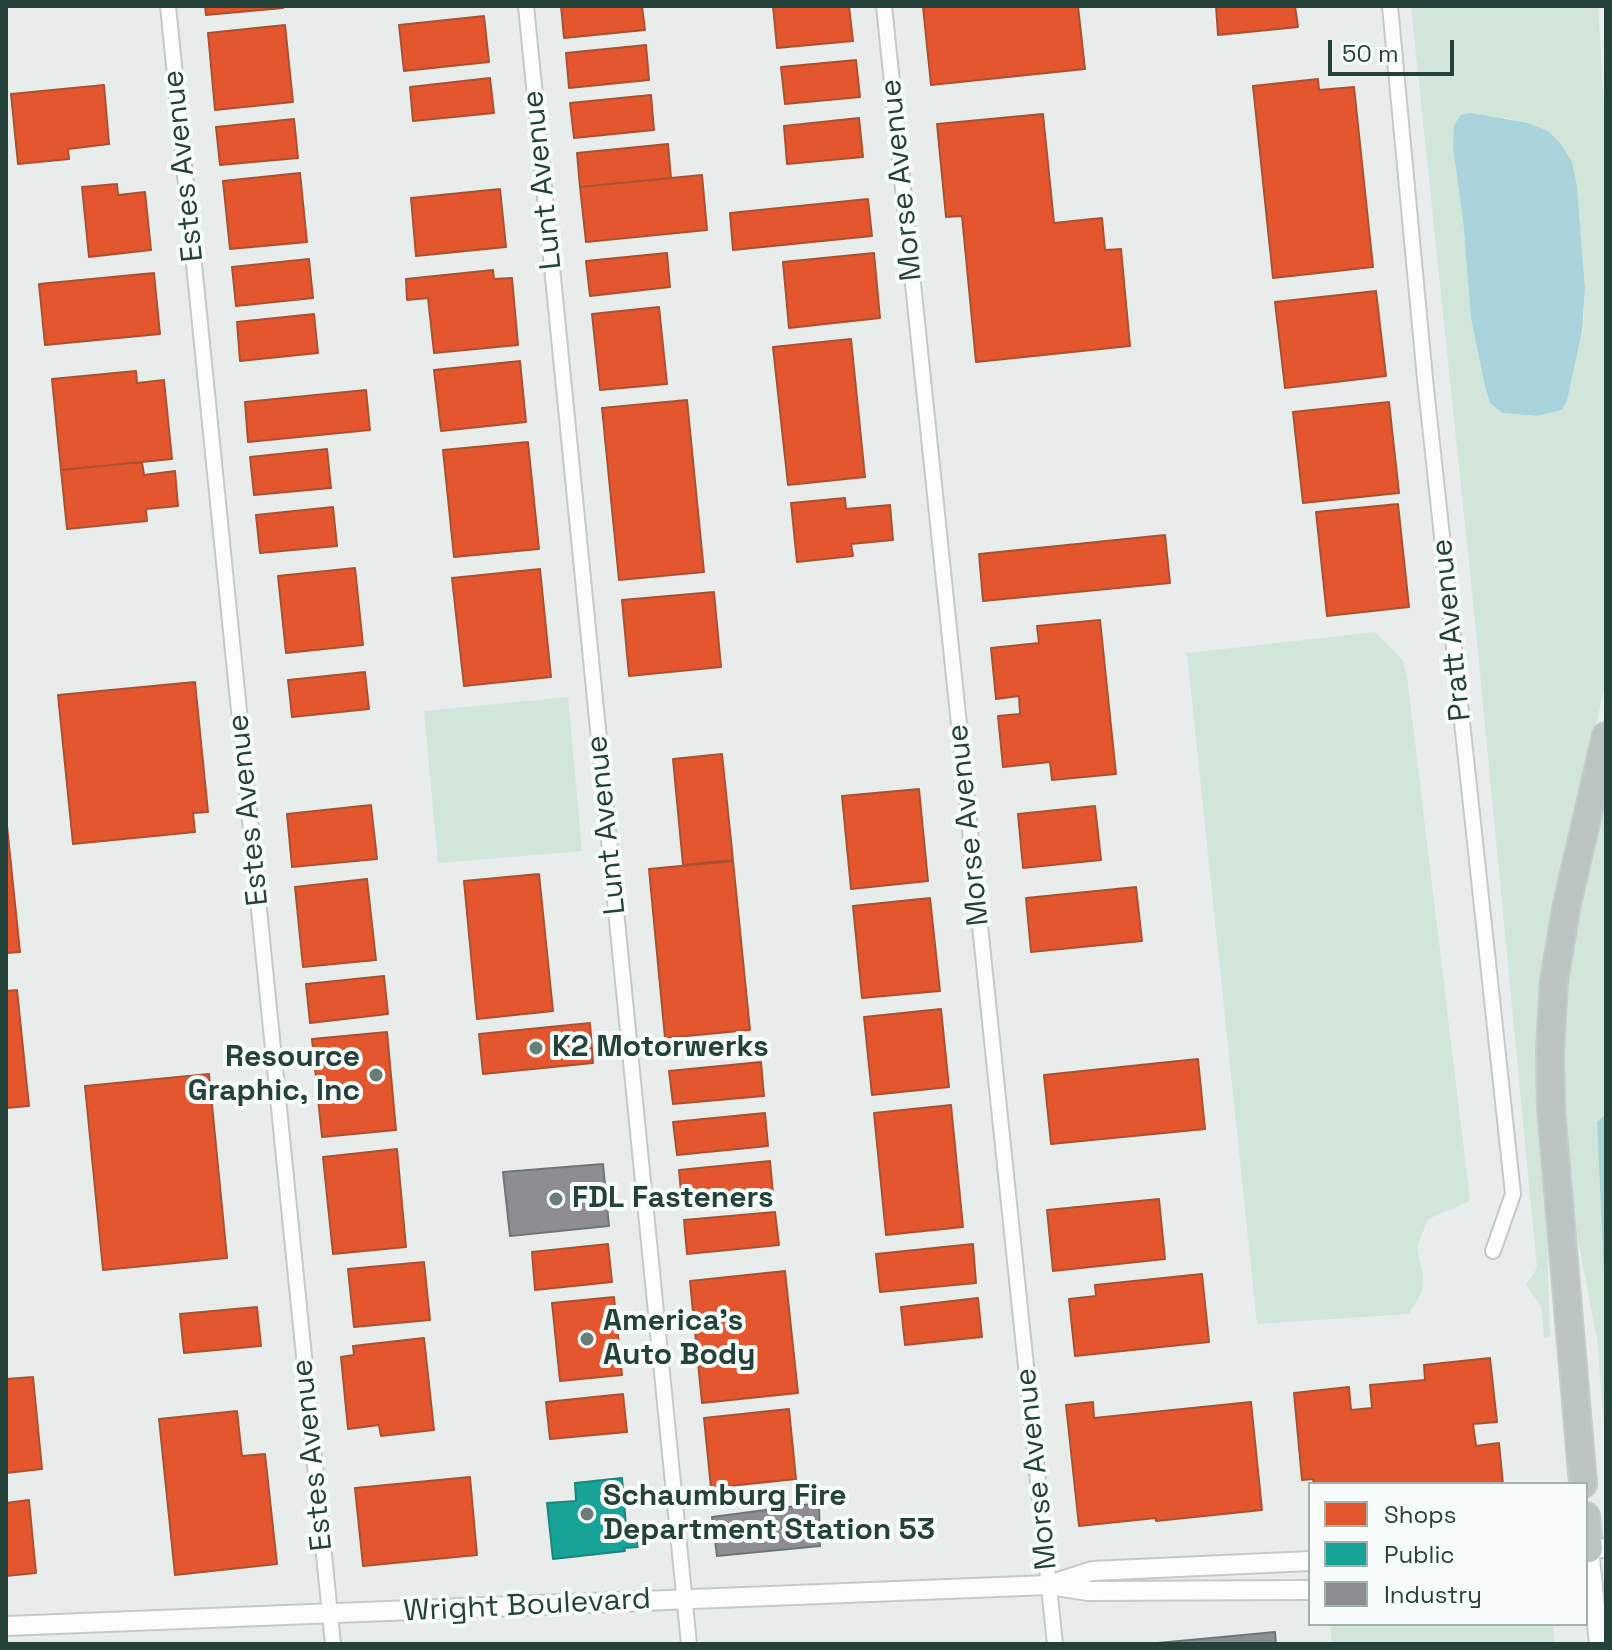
<!DOCTYPE html>
<style>
body{margin:0}
#map{position:relative;width:1612px;height:1650px;overflow:hidden;background:#e8edeb;font-family:"Space Grotesk",sans-serif}
canvas{display:block}
.frame{position:absolute;inset:0;border:8px solid #24423a;pointer-events:none}
.legend{position:absolute;left:1308px;top:1482px;width:280px;height:144px;box-sizing:border-box;background:#f7fbf9;border:2px solid #a3b1ad;margin:0;padding:10px 14px;list-style:none;font-size:24px;color:#24423a}
.legend li{display:flex;align-items:center;gap:16px;height:40px}
.legend b{width:40px;border:2px solid #a3b1ad}
.scale{position:absolute;left:1328px;top:40px;width:126px;height:36px;box-sizing:border-box;border:4px solid #24423a;border-top:0;padding-left:10px;font-size:24px;line-height:28px;white-space:nowrap;color:#24423a;-webkit-text-stroke:6px #f7fbf9;paint-order:stroke}
</style>
<div id="map">
<canvas width="1612" height="1650"></canvas>
<div class="frame"></div>
<ul class="legend">
<li><b style="height:22px;background:#e4572e"></b>Shops</li>
<li><b style="height:22px;background:#17a398"></b>Public</li>
<li><b style="height:22px;background:#8d8d92"></b>Industry</li>
</ul>
<div class="scale">50 m</div>
</div>
<script>
const ctx = document.querySelector('canvas').getContext('2d');
ctx.lineJoin = 'round';
function fill(path, color) {
  ctx.fillStyle = color;
  ctx.fill(path, 'evenodd');
}
function poly(rows) {
  const path = new Path2D();
  for (const r of rows) {
    path.moveTo(r[0], r[1]);
    for (let i = 2; i < r.length; i += 2) path.lineTo(r[i], r[i + 1]);
  }
  return path;
}
function strokePath(path, color, width, dash) {
  ctx.strokeStyle = color;
  ctx.lineWidth = width;
  ctx.lineCap = dash ? 'butt' : 'round';
  ctx.setLineDash(dash || []);
  ctx.stroke(path);
}
function drawText(font, color, halo, rows, align = 'center') {
  ctx.font = font + ' "Space Grotesk",sans-serif';
  ctx.lineWidth = 8;
  ctx.setLineDash([]);
  ctx.textBaseline = 'middle';
  ctx.strokeStyle = halo;
  ctx.fillStyle = color;
  for (const [text, x, y, turn = 0] of rows) {
    ctx.save();
    ctx.translate(x, y);
    ctx.rotate((+turn || 0) * Math.PI / 180);
    ctx.textAlign = isNaN(turn) ? turn : align;
    if (halo) ctx.strokeText(text, 0, 0);
    ctx.fillText(text, 0, 0);
    ctx.restore();
  }
}
fill(poly([
 [1411,6,1598,6,1606,136,1606,681,1543,959,1537,1030,1536,1109,1547,1234,1550,1337,1544,1338,1541,1306,1526,1285,1537,1268,1475,621],
 [1504,118,1528,123,1548,131,1572,161,1577,186,1585,289,1583,332,1561,410,1537,416,1502,413,1490,403,1471,318,1463,220,1453,148],
 [1375,632,1402,659,1407,676,1470,1201,1428,1219,1417,1247,1423,1276,1422,1292,1409,1314,1257,1324,1187,653],
 [568,697,582,851,438,863,424,711],
 [1606,794,1606,1114,1597,1122,1606,1321,1606,1448,1597,1339,1575,1225,1562,1100,1561,1049,1565,987,1575,932],
 [1330,1624,1553,1624,1555,1644,1332,1644]
]), '#d1e6d8');
fill(poly([
 [1470,113,1528,123,1548,131,1560,143,1572,161,1577,186,1585,289,1582,332,1567,400,1562,410,1537,416,1502,413,1490,403,1485,386,1471,318,1463,220,1453,148,1454,125,1461,115],
 [1606,1114,1606,1321,1597,1122]
]), '#a9d4db');
const shops = poly([
 [205,6,283,6,283,8,206,15,205,6],
 [561,6,642,6,645,30,564,38,561,6],
 [773,6,849,6,853,41,777,48,773,6],
 [935,6,1078,6,1085,69,931,85,923,7,935,6],
 [1216,6,1295,6,1298,27,1218,35,1216,6],
 [484,16,489,62,404,71,399,25,484,16],
 [285,25,293,102,215,110,208,33,285,25],
 [646,45,649,80,569,88,566,53,646,45],
 [856,60,860,97,785,104,781,67,856,60],
 [490,78,494,113,413,121,410,87,490,78],
 [1318,79,1319,90,1354,87,1373,267,1273,278,1253,86,1318,79],
 [104,85,109,144,68,149,69,159,18,164,11,94,104,85],
 [651,95,654,130,574,138,570,103,651,95],
 [1043,114,1054,223,1102,218,1105,250,1121,249,1130,346,976,362,962,216,946,217,937,124,1043,114],
 [859,118,863,157,787,164,784,126,859,118],
 [294,119,298,158,220,165,216,127,294,119],
 [668,144,671,178,580,187,577,153,668,144],
 [300,173,307,242,230,249,223,181,300,173],
 [702,175,707,230,586,242,580,187,702,175],
 [117,184,118,195,145,192,151,250,89,257,82,187,117,184],
 [500,189,506,247,416,256,411,198,500,189],
 [868,199,872,236,733,250,730,213,868,199],
 [667,253,670,287,590,296,586,261,667,253],
 [874,253,880,318,789,328,783,262,874,253],
 [309,259,313,298,236,306,232,267,309,259],
 [493,270,494,279,512,278,518,345,434,353,428,298,407,300,406,279,493,270],
 [154,273,160,334,45,345,39,284,154,273],
 [1376,291,1386,376,1285,388,1275,302,1376,291],
 [659,307,667,384,600,390,592,314,659,307],
 [314,314,318,353,240,361,237,322,314,314],
 [851,339,865,477,788,485,773,347,851,339],
 [520,361,526,422,441,431,434,370,520,361],
 [136,371,137,383,164,380,172,459,61,470,52,379,136,371],
 [366,390,370,430,248,442,245,402,366,390],
 [687,400,704,572,619,580,602,408,687,400],
 [1389,402,1399,493,1303,503,1293,412,1389,402],
 [528,442,539,549,454,557,443,450,528,442],
 [327,449,331,488,254,495,250,457,327,449],
 [142,462,144,475,175,471,178,506,146,509,147,521,67,529,61,470,142,462],
 [845,498,846,509,890,505,893,540,851,544,853,556,797,562,791,503,845,498],
 [1398,504,1409,607,1327,616,1316,512,1398,504],
 [333,507,337,546,260,553,256,515,333,507],
 [1165,535,1170,583,983,601,979,554,1165,535],
 [355,568,363,645,286,653,278,576,355,568],
 [540,569,551,677,464,686,452,578,540,569],
 [714,592,721,667,629,676,622,600,714,592],
 [1100,620,1116,774,1052,780,1050,762,1003,767,998,716,1020,714,1019,696,996,699,991,648,1039,643,1037,626,1100,620],
 [365,672,369,709,292,717,288,680,365,672],
 [195,682,208,812,193,813,195,832,73,844,58,695,195,682],
 [722,754,733,860,683,865,673,759,722,754],
 [919,789,928,881,851,889,842,796,919,789],
 [371,805,377,859,292,867,287,814,371,805],
 [1095,806,1101,860,1023,868,1018,814,1095,806],
 [6,816,20,952,6,953,6,816],
 [733,861,750,1030,665,1038,649,869,733,861],
 [539,874,553,1011,477,1019,464,881,539,874],
 [367,879,376,960,303,967,295,887,367,879],
 [1136,887,1142,941,1031,952,1026,898,1136,887],
 [930,898,940,991,862,998,853,906,930,898],
 [384,976,388,1014,310,1023,306,984,384,976],
 [17,990,29,1106,6,1108,6,991,17,990],
 [941,1009,949,1087,872,1095,864,1017,941,1009],
 [590,1023,593,1063,483,1074,479,1034,590,1023],
 [387,1032,396,1130,322,1137,312,1039,387,1032],
 [1198,1059,1205,1129,1051,1144,1044,1075,1198,1059],
 [761,1062,764,1096,673,1104,669,1071,761,1062],
 [209,1074,227,1258,103,1270,85,1086,209,1074],
 [951,1105,963,1227,886,1235,874,1113,951,1105],
 [765,1113,768,1146,677,1155,673,1122,765,1113],
 [397,1149,406,1247,333,1254,323,1157,397,1149],
 [770,1161,773,1194,682,1203,679,1170,770,1161],
 [1159,1199,1165,1259,1053,1271,1047,1210,1159,1199],
 [775,1212,779,1245,687,1254,684,1220,775,1212],
 [608,1244,612,1282,535,1290,532,1252,608,1244],
 [973,1244,976,1283,880,1292,876,1254,973,1244],
 [424,1262,430,1320,354,1327,348,1269,424,1262],
 [785,1271,798,1393,702,1403,690,1281,785,1271],
 [1202,1274,1209,1342,1075,1356,1069,1299,1096,1296,1095,1285,1202,1274],
 [614,1297,622,1375,560,1381,552,1303,614,1297],
 [978,1298,982,1337,905,1345,901,1307,978,1298],
 [257,1307,261,1346,184,1353,180,1314,257,1307],
 [424,1338,434,1430,381,1436,379,1425,348,1429,341,1357,354,1355,353,1346,424,1338],
 [1490,1358,1497,1422,1473,1424,1476,1446,1499,1443,1503,1484,1314,1484,1313,1479,1302,1480,1294,1393,1349,1387,1351,1410,1372,1408,1370,1385,1425,1380,1424,1365,1490,1358],
 [33,1377,42,1469,6,1473,6,1379,33,1377],
 [623,1394,627,1432,550,1439,546,1402,623,1394],
 [1093,1402,1094,1418,1251,1402,1262,1510,1156,1521,1156,1518,1079,1526,1066,1405,1093,1402],
 [789,1409,796,1479,711,1488,704,1418,789,1409],
 [237,1411,242,1456,265,1454,277,1564,175,1575,159,1419,237,1411],
 [470,1477,477,1555,363,1566,355,1488,470,1477],
 [29,1500,36,1573,6,1576,6,1503,29,1500]
]);
fill(shops, '#e4572e');
strokePath(shops, '#aa5132', 2);
const public = poly([
 [622,1478,626,1526,636,1525,638,1547,624,1548,625,1551,553,1559,547,1503,576,1501,575,1483,622,1478]
]);
fill(public, '#17a398');
strokePath(public, '#1b867c', 2);
const industry = poly([
 [603,1164,609,1226,510,1236,503,1172,603,1164],
 [819,1503,820,1546,717,1556,712,1517,819,1503],
 [1275,1632,1276,1644,1147,1644,1275,1632]
]);
fill(industry, '#8d8d92');
strokePath(industry, '#6e7678', 2);
const minor = poly([
 [168,6,333,1644],
 [526,6,689,1644],
 [884,6,1055,1644],
 [1390,6,1425,379,1513,1194,1493,1251]
]);
const tertiary = poly([
 [1586,1549,1606,1548],
 [1589,1549,1599,1644],
 [1055,1583,1092,1571,1310,1561],
 [6,1626,1049,1585,1088,1591,1310,1590]
]);
const motorway = poly([
 [1583,1484,1551,1109,1550,1050,1554,981,1567,904,1606,736],
 [1586,1516,1589,1549]
]);
strokePath(minor, '#c5cac8', 18);
strokePath(tertiary, '#c5cac8', 22);
strokePath(motorway, '#c3ccc9', 30);
strokePath(minor, '#fcfcfc', 14);
strokePath(tertiary, '#fcfcfc', 18);
strokePath(motorway, '#bcc4c2', 26);
for (const [x, y, r, color] of [
 [536,1048,8,"#697e78"],
 [376,1075,8,"#697e78"],
 [556,1199,8,"#697e78"],
 [587,1339,8,"#697e78"],
 [587,1514,8,"#697e78"]
]) {
  const dot = new Path2D();
  dot.arc(x, y, r, 0, 2 * Math.PI);
  ctx.fillStyle = color;
  ctx.fill(dot);
  strokePath(dot, '#f7fbf9', 3);
}
drawText('30px', '#24423a', '#f7fbf9', [
 ["Estes Avenue",184,166,-96],
 ["Lunt Avenue",543,180,-96],
 ["Morse Avenue",902,180,-96],
 ["Pratt Avenue",1452,630,-96],
 ["Estes Avenue",249,810,-96],
 ["Lunt Avenue",607,825,-96],
 ["Morse Avenue",969,825,-96],
 ["Estes Avenue",313,1455,-96],
 ["Morse Avenue",1037,1469,-96],
 ["Wright Boulevard",527,1606,-3]
]);
drawText('bold 30px', '#24423a', '#f7fbf9', [
 ["K2 Motorwerks",552,1048],
 ["Resource",360,1058,"right"],
 ["Graphic, Inc",360,1092,"right"],
 ["FDL Fasteners",572,1199],
 ["America's",603,1322],
 ["Auto Body",603,1356],
 ["Schaumburg Fire",603,1497],
 ["Department Station 53",603,1531]
], 'left');
</script>
